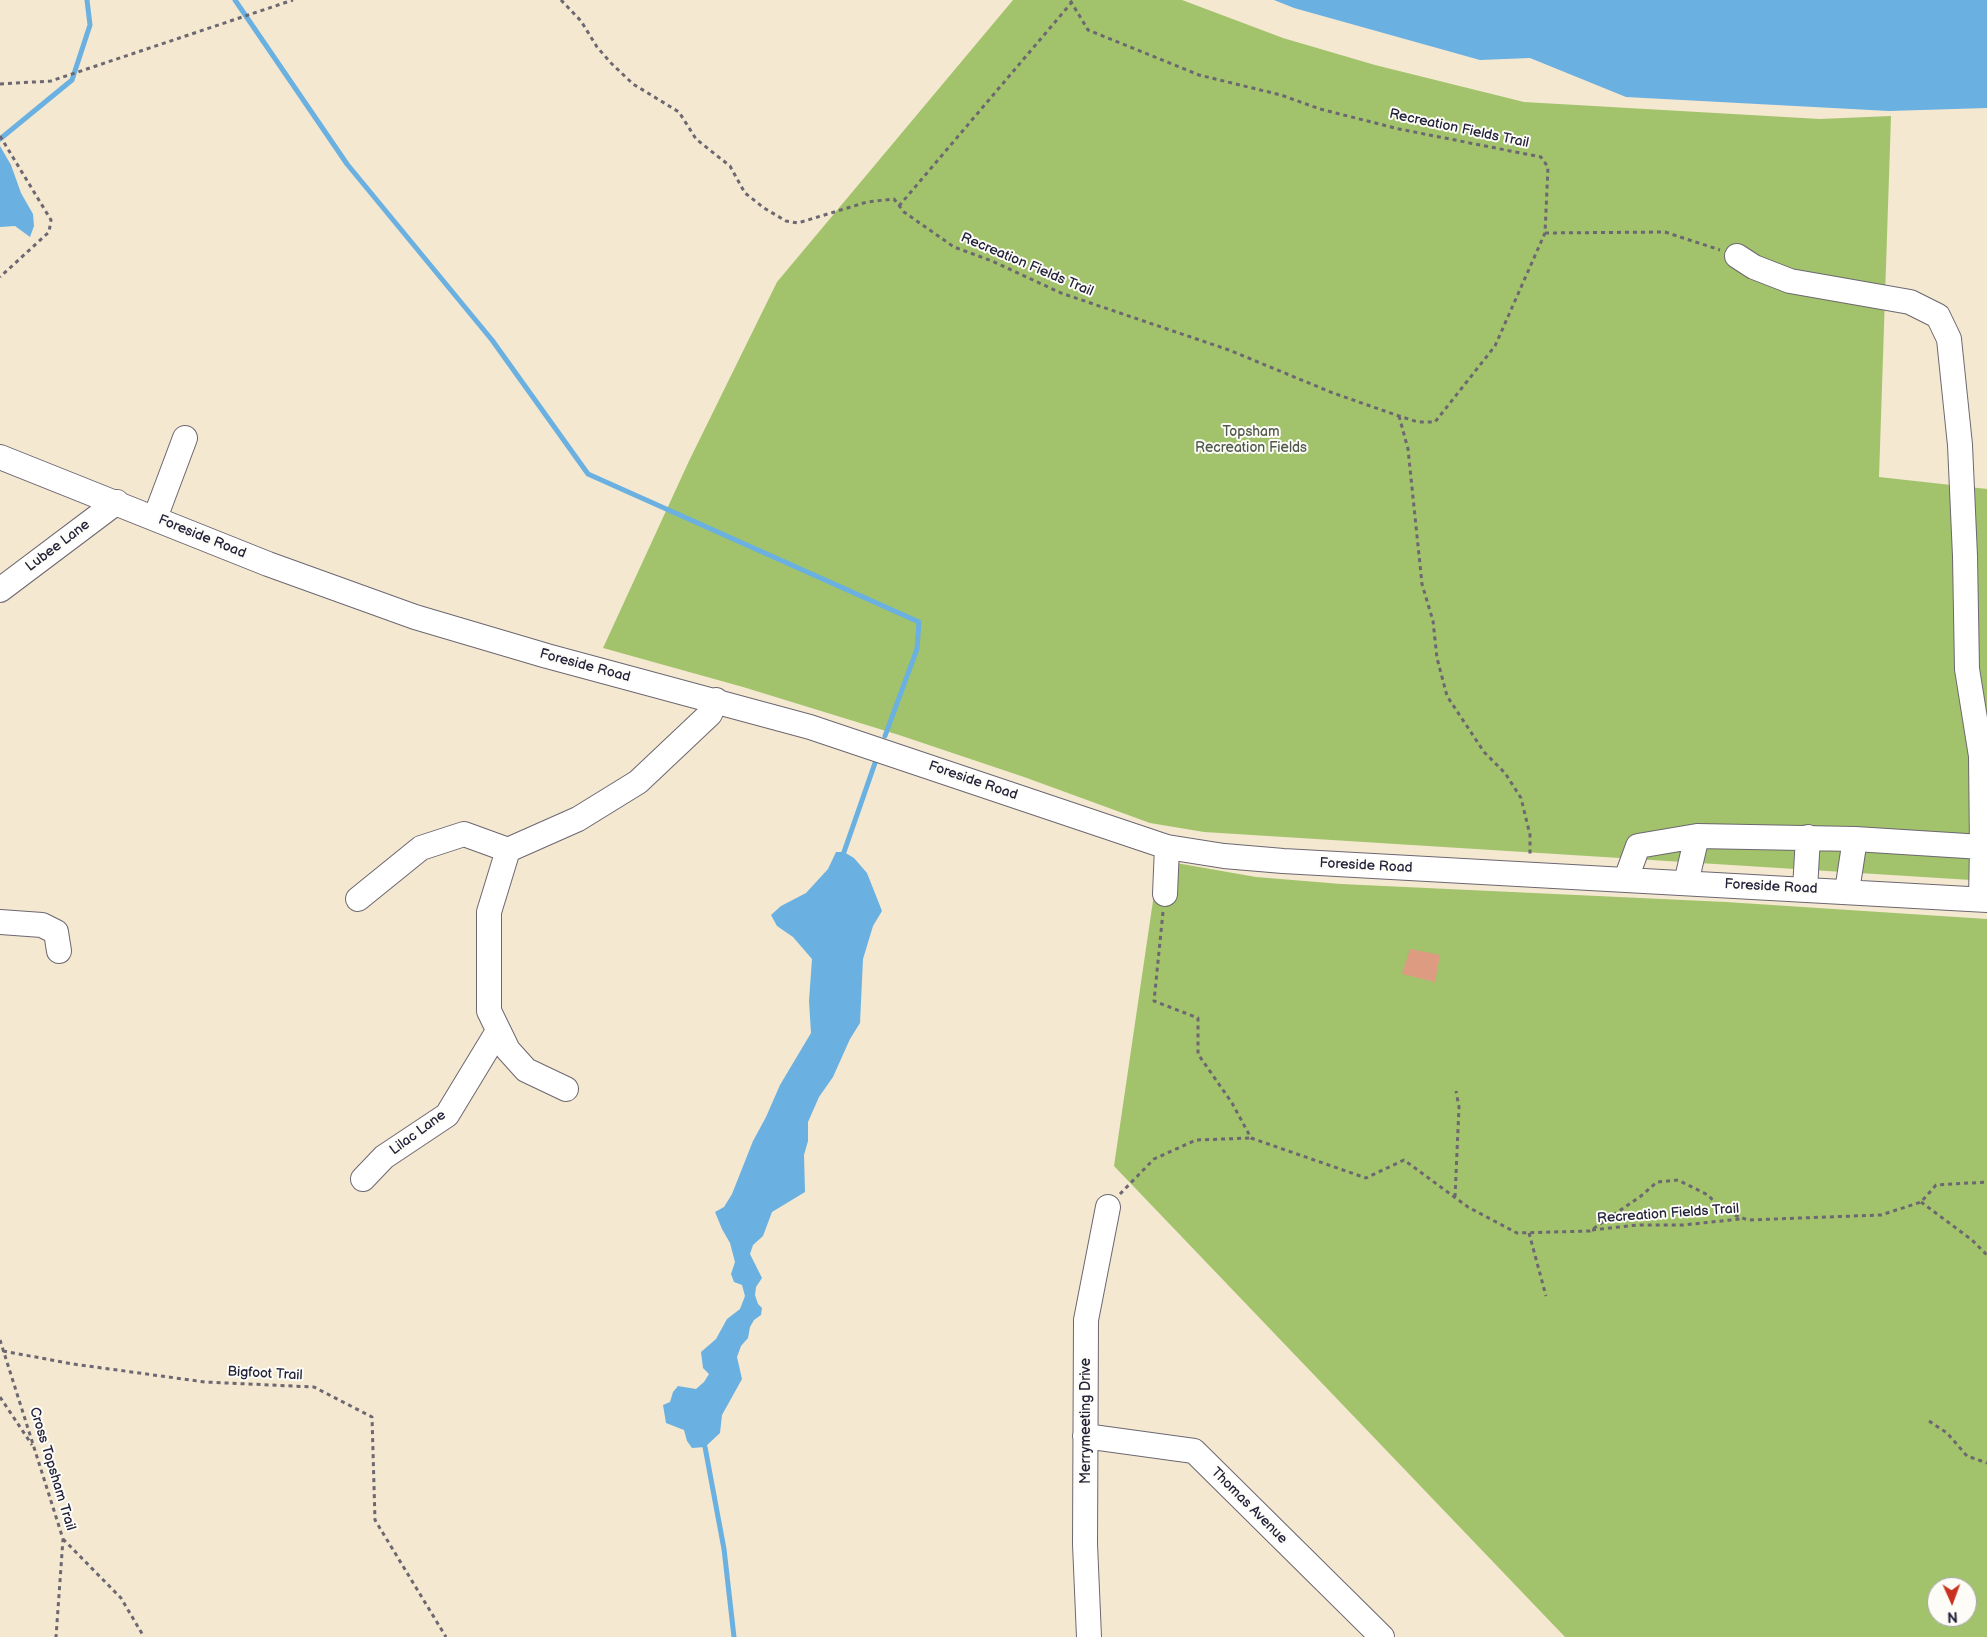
<!DOCTYPE html>
<style>
body{margin:0}
#map{position:relative;width:1987px;height:1637px;overflow:hidden;background:#f4e8d1;font-family:"Balsamiq Sans",sans-serif}
canvas{display:block}
.north{position:absolute;left:1927px;top:1577px;width:50px;height:50px;box-sizing:border-box;background:#fdfcf7;border:1px solid #a5a5ac;border-radius:50%;rotate:178deg;font-size:14px;font-weight:700;line-height:20px;text-align:center;color:#22223b}
.north::after{content:'';display:block;margin:auto;width:18px;height:22px;background:#c8321e;clip-path:polygon(50% 0,100% 100%,50% 72%,0 100%)}
</style>
<div id="map">
<canvas width="1987" height="1637"></canvas>
<div class="north">N</div>
</div>
<script>
const ctx = document.querySelector('canvas').getContext('2d');
ctx.lineJoin = 'round';
function fill(path, color) {
  ctx.fillStyle = color;
  ctx.fill(path, 'evenodd');
}
function poly(rows) {
  const path = new Path2D();
  for (const r of rows) {
    path.moveTo(r[0], r[1]);
    for (let i = 2; i < r.length; i += 2) path.lineTo(r[i], r[i + 1]);
  }
  return path;
}
function strokePath(path, color, width, dash) {
  ctx.strokeStyle = color;
  ctx.lineWidth = width;
  ctx.lineCap = dash ? 'butt' : 'round';
  ctx.setLineDash(dash || []);
  ctx.stroke(path);
}
function drawText(font, color, halo, rows, align = 'center') {
  ctx.font = font + ' "Balsamiq Sans",sans-serif';
  ctx.lineWidth = 4;
  ctx.setLineDash([]);
  ctx.textBaseline = 'middle';
  ctx.strokeStyle = halo;
  ctx.fillStyle = color;
  for (const [text, x, y, turn = 0] of rows) {
    ctx.save();
    ctx.translate(x, y);
    ctx.rotate((+turn || 0) * Math.PI / 180);
    ctx.textAlign = isNaN(turn) ? turn : align;
    if (halo) ctx.strokeText(text, 0, 0);
    ctx.fillText(text, 0, 0);
    ctx.restore();
  }
}
fill(poly([
 [1013,0,1182,0,1283,38,1375,65,1524,102,1820,119,1891,116,1879,477,1987,489,1987,881,1204,832,1150,823,1024,777,899,735,743,687,603,648,689,461,777,282],
 [1159,860,1256,877,1341,884,1726,902,1987,919,1987,1637,1565,1637,1114,1166],
 [1937,1587,1967,1587,1967,1617,1937,1617]
]), '#a2c36b');
fill(poly([
 [1274,0,1987,0,1987,108,1889,111,1626,97,1530,58,1480,60,1294,8],
 [0,146,11,165,21,193,33,214,34,226,30,237,15,226,0,227],
 [836,852,844,852,854,858,867,873,882,911,873,926,863,959,860,1023,850,1039,833,1077,819,1097,808,1122,808,1141,804,1155,805,1192,772,1212,763,1236,753,1245,750,1254,762,1278,756,1287,755,1295,758,1304,762,1308,761,1315,754,1320,750,1327,748,1338,741,1346,737,1357,742,1379,722,1415,720,1433,705,1447,692,1448,687,1441,684,1430,666,1423,663,1405,670,1402,673,1392,678,1386,696,1389,704,1382,709,1374,703,1368,701,1352,716,1339,727,1319,740,1309,745,1296,742,1285,734,1282,731,1274,735,1262,730,1243,722,1229,715,1212,724,1207,732,1194,753,1141,766,1117,780,1085,811,1033,809,1001,812,959,793,937,777,926,771,915,781,906,806,893,828,869]
]), '#6ab0e1');
strokePath(poly([
 [235,0,347,164,492,340,588,474,919,622,917,649,885,736],
 [0,139,72,80,90,25,87,0],
 [844,852,875,763],
 [705,1447,724,1549,734,1637]
]), '#6ab0e1', 5);
fill(poly([
 [1410,949,1440,955,1435,982,1402,974]
]), '#dd9c82');
const minor = poly([
 [1737,256,1754,267,1790,281,1910,302,1938,316,1949,339,1960,445,1965,556,1967,669,1981,756,1982,847],
 [0,457,268,564,415,617,547,656,810,727,1167,847,1224,856,1283,861,1987,900],
 [155,518,185,438],
 [0,590,117,502],
 [1626,879,1638,846,1697,836,1855,839,1982,847,1981,899],
 [1686,883,1697,836],
 [1805,889,1808,837],
 [1847,891,1855,839],
 [1165,894,1167,847],
 [358,899,421,848,464,834,508,850],
 [0,922,42,925,56,932,59,951],
 [566,1089,526,1070,508,1050,489,1011,489,912,508,850,578,819,638,782,710,714,716,700],
 [363,1179,384,1157,447,1115,498,1031],
 [1085,1436,1194,1451,1382,1637],
 [1089,1637,1085,1544,1086,1320,1108,1207]
]);
strokePath(minor, '#6c6770', 26);
strokePath(poly([
 [561,0,581,21,597,47,611,63,633,84,679,112,696,139,730,166,745,193,764,208,786,221,798,223,867,202,894,199,904,212,954,247,992,261,1061,293,1229,350,1333,393,1399,416,1418,422,1435,422,1495,346,1545,233,1548,167,1541,157,1399,129,1320,109,1281,95,1199,75,1088,30,1070,0],
 [0,84,51,81,293,0],
 [0,136,51,220,49,232,0,277],
 [899,206,1072,2],
 [1545,233,1665,232,1720,250],
 [1399,416,1408,449,1422,584,1433,621,1437,658,1447,696,1484,752,1505,773,1521,798,1530,835,1530,854],
 [1163,912,1154,1001,1198,1018,1198,1054,1232,1103,1251,1138,1366,1178,1404,1160,1468,1207,1517,1233,1590,1231,1641,1196,1657,1182,1678,1180,1708,1195,1723,1211,1748,1220,1881,1215,1921,1202,1936,1185,1987,1182],
 [1120,1194,1154,1159,1196,1140,1251,1138],
 [1455,1197,1459,1107,1456,1091],
 [1921,1202,1972,1240,1987,1255],
 [1592,1230,1637,1225,1683,1225,1740,1219],
 [1529,1233,1546,1296],
 [0,1340,63,1539,56,1637],
 [3,1351,73,1364,205,1382,314,1387,372,1417,375,1520,446,1637],
 [0,1397,32,1445],
 [1929,1421,1947,1433,1967,1456,1987,1463],
 [63,1539,121,1598,144,1637]
]), '#6c6770', 3, [4, 4]);
strokePath(minor, '#fff', 24);
drawText('14px', '#22223b', '#fdfcf7', [
 ["Recreation Fields Trail",1459,129,12],
 ["Recreation Fields Trail",1027,265,23],
 ["Foreside Road",202,537,22],
 ["Lubee Lane",58,546,-37],
 ["Foreside Road",585,666,15],
 ["Foreside Road",973,781,19],
 ["Foreside Road",1366,866,3],
 ["Foreside Road",1771,887,3],
 ["Lilac Lane",418,1133,-36],
 ["Recreation Fields Trail",1668,1214,-4],
 ["Bigfoot Trail",265,1374,3],
 ["Merrymeeting Drive",1086,1421,-90],
 ["Cross Topsham Trail",52,1469,73],
 ["Thomas Avenue",1249,1506,45]
]);
drawText('14px', '#4f5a4c', '#fdfcf7', [
 ["Topsham",1251,432],
 ["Recreation Fields",1251,448]
]);
</script>
